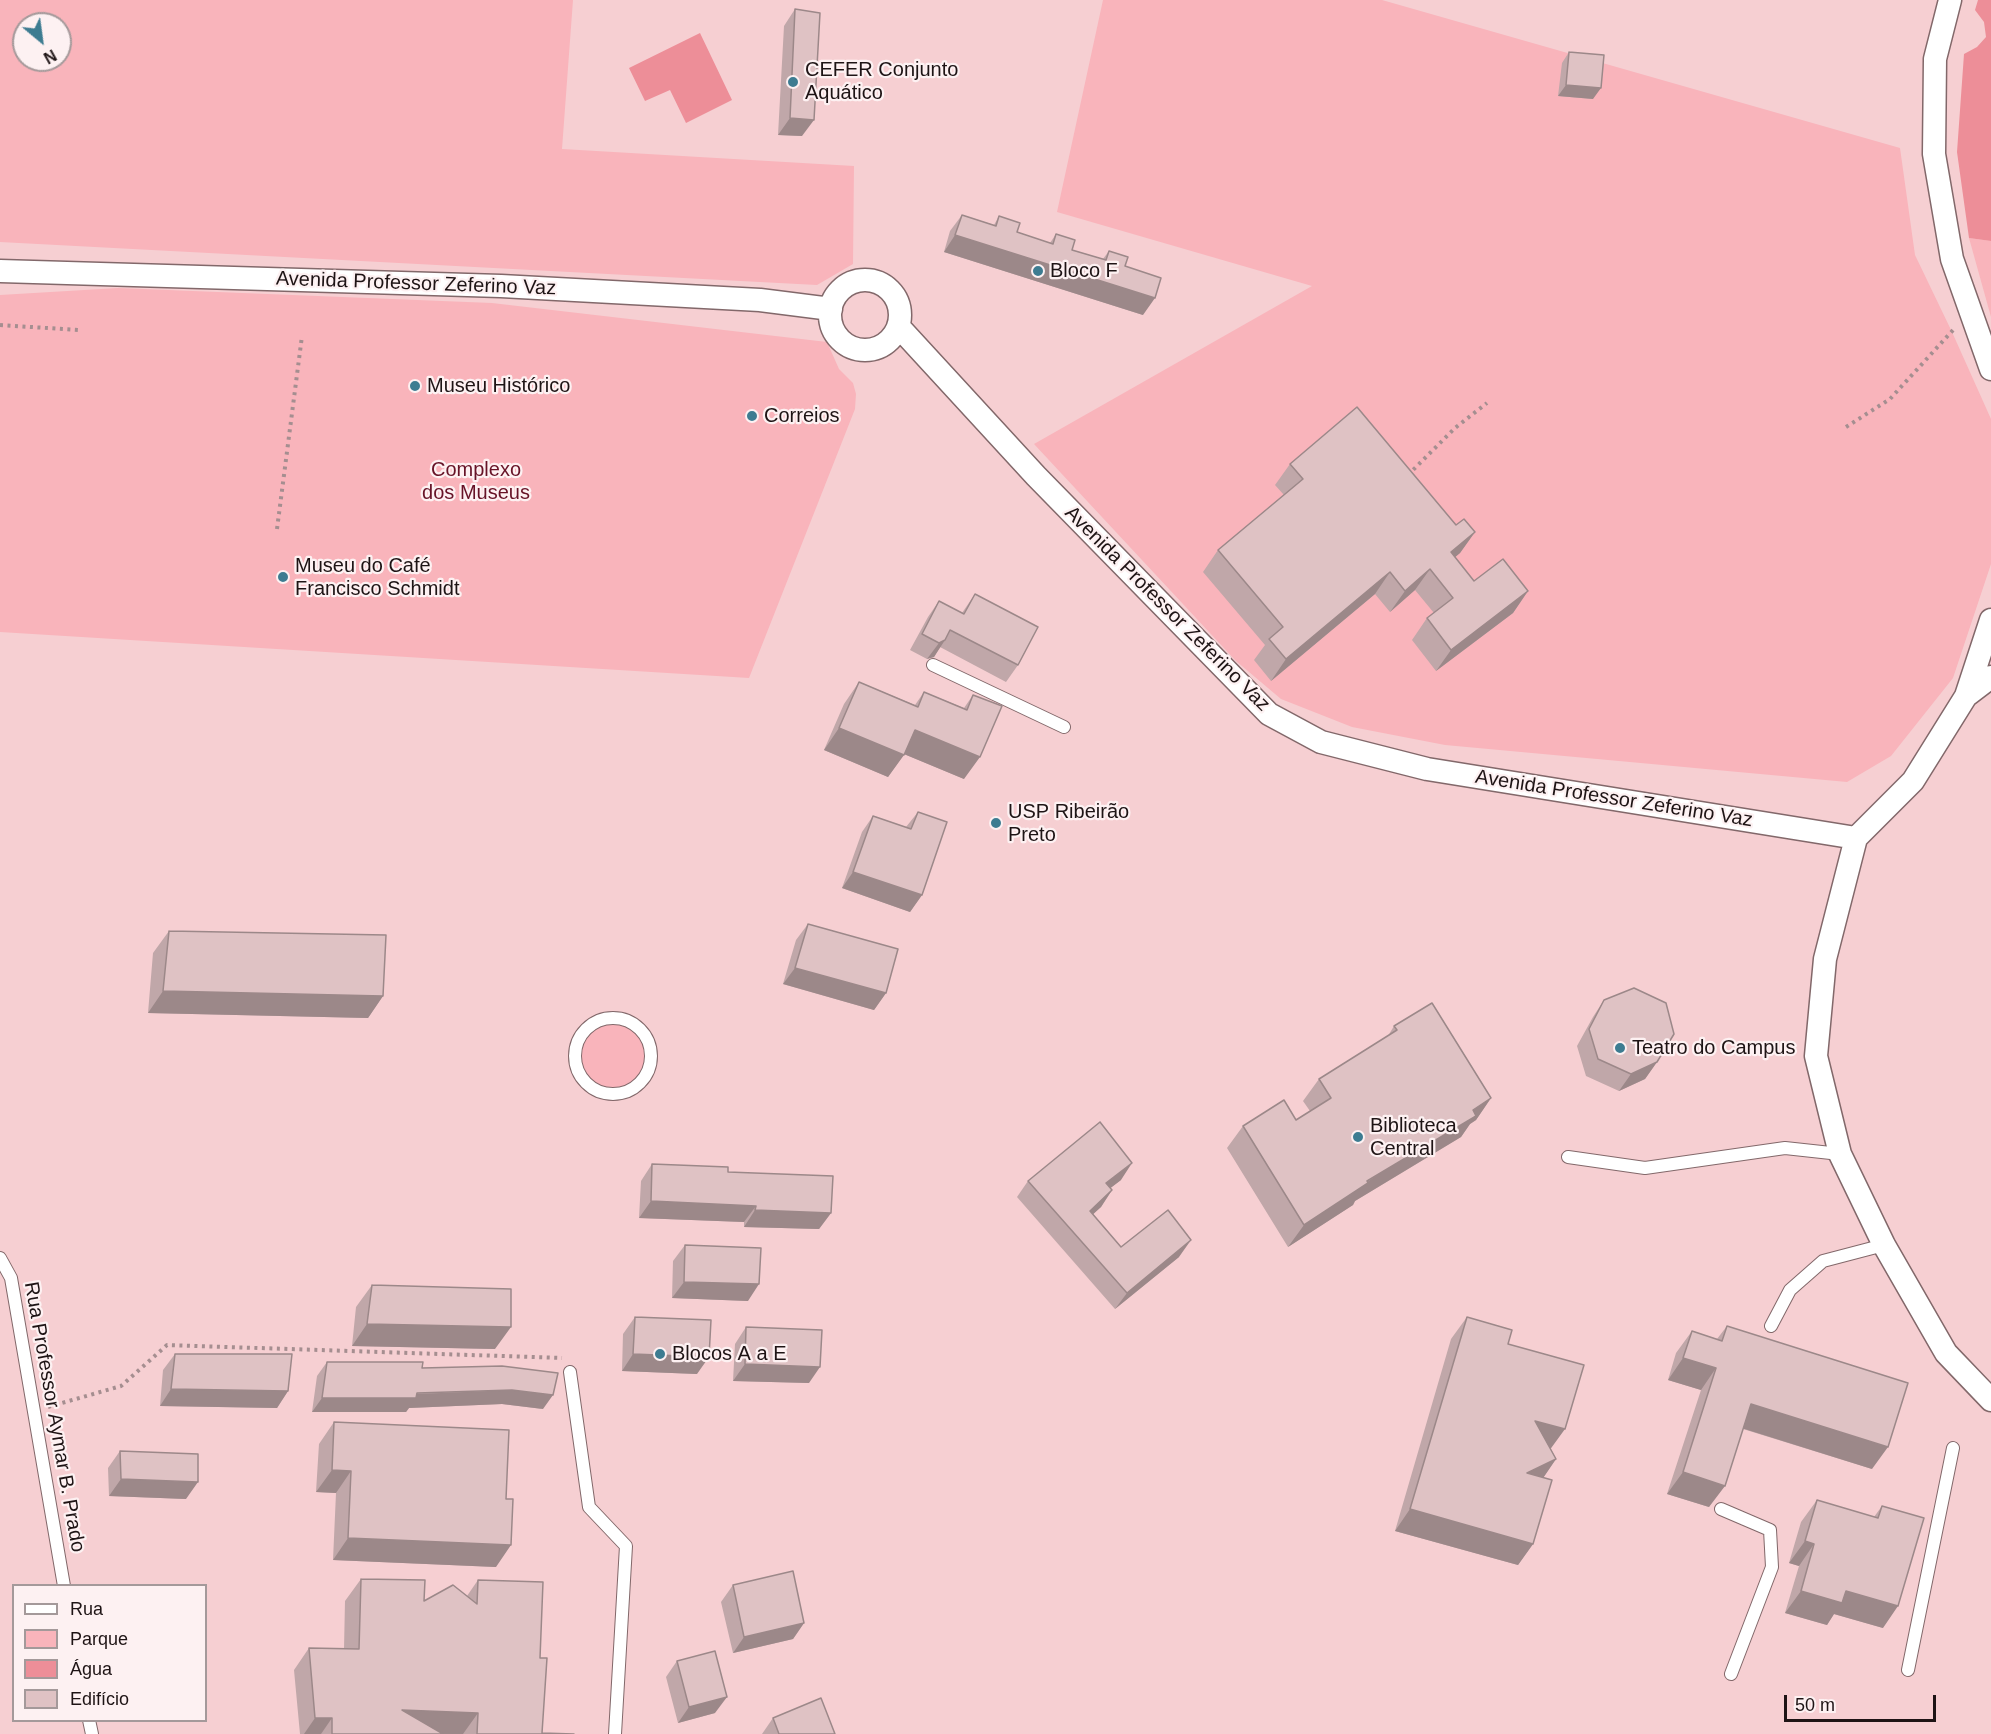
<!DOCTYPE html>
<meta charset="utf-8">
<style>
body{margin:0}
#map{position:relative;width:1991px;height:1734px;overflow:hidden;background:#fddfe1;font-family:Arial,sans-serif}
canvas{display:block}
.legend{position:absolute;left:12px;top:1584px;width:195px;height:138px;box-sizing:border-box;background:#fdf1f2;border:2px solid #a4999a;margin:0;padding:8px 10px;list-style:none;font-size:18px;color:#1e1415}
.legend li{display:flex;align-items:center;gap:12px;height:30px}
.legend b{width:30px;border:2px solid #a4999a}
.north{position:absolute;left:12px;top:12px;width:60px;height:60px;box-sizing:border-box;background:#fdf1f2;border:2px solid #a4999a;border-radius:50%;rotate:151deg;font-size:16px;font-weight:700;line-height:24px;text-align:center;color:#1e1415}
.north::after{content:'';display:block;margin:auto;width:21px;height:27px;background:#3d7c91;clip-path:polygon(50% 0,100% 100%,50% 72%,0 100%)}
.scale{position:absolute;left:1784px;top:1695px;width:152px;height:27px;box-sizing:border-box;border:3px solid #1e1415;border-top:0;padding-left:8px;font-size:18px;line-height:21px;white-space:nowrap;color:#1e1415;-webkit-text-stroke:4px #fdf1f2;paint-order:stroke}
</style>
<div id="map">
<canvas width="1991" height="1734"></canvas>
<ul class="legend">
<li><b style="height:8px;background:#fff"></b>Rua</li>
<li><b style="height:16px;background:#f9b4bb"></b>Parque</li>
<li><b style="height:16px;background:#ed8e98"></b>Água</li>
<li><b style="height:16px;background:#dfc2c4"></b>Edifício</li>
</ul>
<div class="north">N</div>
<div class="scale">50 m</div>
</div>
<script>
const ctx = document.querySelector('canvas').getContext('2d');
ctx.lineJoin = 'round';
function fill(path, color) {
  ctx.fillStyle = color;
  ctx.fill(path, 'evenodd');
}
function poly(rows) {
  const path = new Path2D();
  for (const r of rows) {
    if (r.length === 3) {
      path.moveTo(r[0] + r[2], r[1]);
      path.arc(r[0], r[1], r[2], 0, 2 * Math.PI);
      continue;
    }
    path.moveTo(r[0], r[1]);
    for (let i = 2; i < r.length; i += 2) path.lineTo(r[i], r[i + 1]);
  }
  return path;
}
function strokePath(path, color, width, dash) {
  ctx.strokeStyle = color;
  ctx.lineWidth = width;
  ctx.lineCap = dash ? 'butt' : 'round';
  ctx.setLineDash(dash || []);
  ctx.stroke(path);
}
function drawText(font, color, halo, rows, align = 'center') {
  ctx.font = font + ' Arial,sans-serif';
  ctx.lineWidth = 4.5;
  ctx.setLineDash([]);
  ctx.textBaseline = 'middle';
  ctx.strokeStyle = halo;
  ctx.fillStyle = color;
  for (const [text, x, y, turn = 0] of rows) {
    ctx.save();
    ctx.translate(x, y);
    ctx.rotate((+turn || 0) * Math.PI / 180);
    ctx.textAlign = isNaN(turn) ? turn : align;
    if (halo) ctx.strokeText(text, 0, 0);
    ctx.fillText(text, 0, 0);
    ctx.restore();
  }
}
fill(poly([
 [0,0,1991,0,1991,1734,0,1734],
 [24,24,60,24,60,60,24,60],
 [14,1586,206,1586,206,1720,14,1720]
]), '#f6cfd2');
fill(poly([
 [0,0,573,0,562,149,854,166,853,264,817,285,0,242],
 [24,24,60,24,60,60,24,60],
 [1103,0,1382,0,1900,148,1915,255,1952,332,1991,419,1991,564,1953,678,1891,756,1847,782,1445,745,1352,727,1281,699,1236,661,1034,444,1312,286,1057,212],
 [1969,238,1991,241,1991,317],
 [118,288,492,303,827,342,839,369,853,383,856,394,855,409,749,678,0,632,0,295],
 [615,1057,35]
]), '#f9b4bb');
fill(poly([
 [1978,0,1991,0,1991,241,1969,238,1957,152,1964,54,1977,47,1986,37,1984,22,1975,10],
 [700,33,732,100,686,123,670,90,645,101,629,68]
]), '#ed8e98');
const service = poly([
 [933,665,1064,727],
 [613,1056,38],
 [1568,1157,1645,1168,1785,1148,1840,1154],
 [0,1258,11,1278,64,1586],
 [1771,1326,1790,1290,1823,1261,1884,1245],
 [570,1372,589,1507,626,1546,615,1734],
 [1721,1509,1770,1530,1772,1567,1731,1674],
 [1908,1670,1953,1448],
 [89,1720,92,1734]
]);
const minor = poly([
 [1950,0,1935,59,1934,154,1952,259,1991,369],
 [0,271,501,286,760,300,831,309],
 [865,315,35],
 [899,327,1036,476,1269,714,1321,742,1427,769,1856,838],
 [1991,677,1966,696,1913,781,1856,838,1825,959,1816,1056,1840,1154,1884,1245,1946,1353,1991,1400],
 [1966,696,1991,620]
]);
strokePath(service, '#82686a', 14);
strokePath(minor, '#82686a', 25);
strokePath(poly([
 [0,325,78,330],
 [1846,427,1890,399,1954,329],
 [1408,475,1455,428,1487,403],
 [277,529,302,336],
 [48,1407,121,1386,167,1345,562,1358]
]), '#a58e90', 4, [3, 4.5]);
strokePath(service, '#fff', 12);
strokePath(minor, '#fff', 22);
fill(poly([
 [795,9,802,136,778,135,784,26],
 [1569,52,1593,99,1558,96,1562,63],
 [962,215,994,225,999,216,1017,232,1050,243,1056,234,1072,250,1103,259,1109,251,1125,266,1143,315,944,252,950,231],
 [1290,464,1475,532,1460,553,1455,557,1474,581,1528,591,1513,613,1436,671,1412,640,1427,618,1434,613,1415,590,1390,612,1375,594,1271,681,1254,660,1265,645,1203,572,1218,550,1284,495,1275,485],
 [975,594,1018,665,1006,682,940,647,934,657,927,659,910,650,928,617,939,601,962,613],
 [859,682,915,705,924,692,964,708,973,695,964,779,904,754,888,777,824,750,844,704],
 [918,812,922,895,910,912,842,888,862,832,873,816,906,827],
 [808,924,886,993,874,1010,783,984,796,940],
 [169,931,383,996,368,1018,148,1013,153,953],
 [1604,1000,1657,1062,1645,1079,1619,1091,1586,1076,1577,1046,1593,1017],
 [1394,1026,1491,1098,1476,1120,1470,1124,1461,1137,1355,1201,1353,1205,1288,1247,1227,1148,1243,1126,1296,1120,1310,1111,1303,1101,1319,1079,1388,1036],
 [652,1164,728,1172,831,1213,819,1229,744,1227,744,1222,639,1218,641,1181],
 [1121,1180,1110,1188,1112,1190,1101,1207,1093,1214,1121,1247,1179,1257,1115,1309,1017,1197,1028,1181],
 [685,1245,748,1301,672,1298,673,1261],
 [372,1285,495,1349,352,1346,356,1307],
 [635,1317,697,1374,622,1371,623,1334],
 [1467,1317,1508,1344,1551,1449,1556,1459,1543,1478,1533,1544,1518,1565,1395,1531,1451,1339],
 [1727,1326,1872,1469,1743,1429,1709,1507,1667,1494,1701,1390,1668,1380,1676,1353,1692,1331,1717,1339],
 [746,1327,809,1383,733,1381,735,1344],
 [175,1354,288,1391,277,1408,160,1406,163,1370],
 [327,1362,422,1368,543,1409,502,1404,409,1408,406,1412,312,1412,317,1376],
 [334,1422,496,1567,333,1560,336,1493,316,1492,319,1444],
 [120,1451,186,1499,109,1496,108,1468],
 [1817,1500,1874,1517,1882,1506,1883,1628,1834,1614,1827,1625,1785,1613,1799,1566,1789,1563,1801,1522],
 [361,1579,424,1601,467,1596,478,1580,540,1658,542,1733,574,1734,300,1734,294,1670,309,1648,344,1649,345,1601],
 [733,1585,804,1623,793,1639,733,1653,721,1602],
 [677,1661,715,1713,678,1723,666,1677],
 [773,1718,835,1734,762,1734]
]), '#c0a7a9');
fill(poly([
 [1566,85,1601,88,1593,99,1558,96],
 [790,118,814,120,802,136,778,135],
 [955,235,1155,298,1143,315,944,252],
 [1475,532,1460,553,1436,573,1451,552],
 [1430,569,1415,590,1390,612,1405,591],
 [1390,572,1375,594,1271,681,1286,659],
 [1528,591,1513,613,1436,671,1451,650],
 [945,640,934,657,927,659,939,643],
 [839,728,904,755,888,777,824,750],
 [915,730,980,757,964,779,899,752],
 [853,872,922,895,910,912,842,888],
 [795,968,886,993,874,1010,783,984],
 [163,991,383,996,368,1018,148,1013],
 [1657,1062,1645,1079,1619,1091,1631,1074],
 [1491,1098,1476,1120,1470,1124,1461,1137,1355,1201,1353,1205,1288,1247,1304,1225,1473,1110],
 [1132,1163,1121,1180,1095,1200,1106,1183],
 [1112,1190,1101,1207,1079,1227,1090,1211],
 [651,1201,756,1206,744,1222,639,1218],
 [755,1210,831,1213,819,1229,744,1227],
 [1191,1240,1179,1257,1115,1309,1127,1293],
 [684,1282,759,1284,748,1301,672,1298],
 [367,1324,511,1327,495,1349,352,1346],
 [633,1354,709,1357,697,1374,622,1371],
 [1683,1358,1716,1368,1701,1390,1668,1380],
 [745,1364,820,1367,809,1383,733,1381],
 [171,1389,288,1391,277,1408,160,1406],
 [512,1390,553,1395,543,1409,502,1404,409,1408,406,1412,312,1412,322,1398],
 [1751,1404,1888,1447,1872,1469,1735,1426],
 [1535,1421,1565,1429,1549,1451],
 [1556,1459,1541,1481,1527,1473],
 [332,1470,351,1471,336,1493,316,1492],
 [1683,1472,1725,1486,1709,1507,1667,1494],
 [121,1479,198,1482,186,1499,109,1496],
 [1410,1509,1533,1544,1518,1565,1395,1531],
 [348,1538,511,1545,496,1567,333,1560],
 [1805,1541,1814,1544,1799,1566,1789,1563],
 [1801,1591,1846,1591,1898,1606,1883,1628,1834,1614,1827,1625,1785,1613],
 [804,1623,793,1639,733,1653,744,1637],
 [727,1697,715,1713,678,1723,689,1707],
 [402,1710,478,1713,463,1734,440,1734],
 [315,1718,332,1718,321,1734,304,1734]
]), '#9c8889');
const building = poly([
 [795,9,820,13,814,120,790,118,795,9],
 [1569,52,1604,55,1601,88,1566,85,1569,52],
 [962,215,996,226,999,216,1020,223,1017,232,1053,244,1056,234,1075,240,1072,250,1106,260,1109,251,1128,257,1125,266,1161,278,1155,298,955,235,962,215],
 [1357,407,1456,525,1464,519,1475,532,1451,552,1474,581,1503,559,1528,591,1451,650,1427,618,1453,598,1430,569,1405,591,1390,572,1286,659,1269,639,1283,627,1218,550,1303,479,1290,464,1357,407],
 [975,594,1038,627,1018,665,950,630,945,640,939,643,922,634,939,601,964,614,975,594],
 [859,682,918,707,924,692,967,710,973,695,1002,706,980,757,915,730,904,755,839,728,859,682],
 [918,812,947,822,922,895,853,872,873,816,911,829,918,812],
 [808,924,898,949,886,993,795,968,808,924],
 [169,931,386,935,383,996,163,991,169,931],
 [1634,988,1666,1003,1674,1034,1657,1062,1631,1074,1598,1059,1589,1029,1604,1000,1634,988],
 [1432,1003,1491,1098,1473,1110,1476,1116,1367,1181,1368,1183,1304,1225,1243,1126,1284,1100,1296,1120,1331,1098,1319,1079,1397,1030,1394,1026,1432,1003],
 [1100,1122,1132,1163,1106,1183,1112,1190,1090,1211,1121,1247,1168,1210,1191,1240,1127,1293,1028,1181,1100,1122],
 [652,1164,728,1167,728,1172,833,1176,831,1213,755,1210,756,1206,651,1201,652,1164],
 [685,1245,761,1248,759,1284,684,1282,685,1245],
 [372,1285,511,1289,511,1327,367,1324,372,1285],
 [635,1317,711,1320,709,1357,633,1354,635,1317],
 [1467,1317,1512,1330,1508,1344,1584,1365,1565,1429,1535,1421,1556,1459,1527,1473,1552,1480,1533,1544,1410,1509,1467,1317],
 [1727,1326,1908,1383,1888,1447,1751,1404,1725,1486,1683,1472,1716,1368,1683,1358,1692,1331,1722,1341,1727,1326],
 [746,1327,822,1330,820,1367,745,1364,746,1327],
 [175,1354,292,1354,288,1391,171,1389,175,1354],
 [327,1362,423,1362,422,1368,502,1366,558,1373,553,1395,512,1390,417,1393,416,1398,322,1398,327,1362],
 [334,1422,509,1430,506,1499,513,1499,511,1545,348,1538,351,1471,332,1470,334,1422],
 [120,1451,198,1454,198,1482,121,1479,120,1451],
 [1817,1500,1878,1518,1882,1506,1924,1518,1898,1606,1846,1591,1842,1603,1801,1591,1814,1544,1805,1541,1817,1500],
 [793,1571,804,1623,744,1637,733,1585,793,1571],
 [361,1579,425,1580,424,1601,453,1585,477,1604,478,1580,543,1582,540,1658,547,1658,542,1733,574,1734,477,1734,478,1713,402,1710,443,1734,332,1734,332,1718,315,1718,309,1648,359,1649,361,1579],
 [715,1651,727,1697,689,1707,677,1661,715,1651],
 [821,1698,835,1734,779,1734,773,1718,821,1698]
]);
fill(building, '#dfc2c4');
strokePath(building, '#9c8889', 1.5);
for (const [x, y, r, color] of [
 [793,82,6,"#3d7c91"],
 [1038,271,6,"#3d7c91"],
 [415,386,6,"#3d7c91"],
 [752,416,6,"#3d7c91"],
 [283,577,6,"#3d7c91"],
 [996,823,6,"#3d7c91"],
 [1620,1048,6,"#3d7c91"],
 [1358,1137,6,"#3d7c91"],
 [660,1354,6,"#3d7c91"]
]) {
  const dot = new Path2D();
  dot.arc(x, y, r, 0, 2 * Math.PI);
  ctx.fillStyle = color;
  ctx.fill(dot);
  strokePath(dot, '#fdf1f2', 2);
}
drawText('20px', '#1e1415', '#fdf1f2', [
 ["CEFER Conjunto",805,70],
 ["Aquático",805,93],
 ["Bloco F",1050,271],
 ["Museu Histórico",427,386],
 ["Correios",764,416],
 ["Museu do Café",295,566],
 ["Francisco Schmidt",295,589],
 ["USP Ribeirão",1008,812],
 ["Preto",1008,835],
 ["Teatro do Campus",1632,1048],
 ["Biblioteca",1370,1126],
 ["Central",1370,1149],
 ["Blocos A a E",672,1354]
], 'left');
drawText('20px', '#1e1415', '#fdf1f2', [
 ["Avenida Professor Zeferino Vaz",416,284,2],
 ["Avenida Professor Zeferino Vaz",1167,609,45],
 ["Avenida Professor Zeferino Vaz",1614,799,9],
 ["Rua Professor Aymar B. Prado",54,1417,80]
]);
drawText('20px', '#671327', '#fdf1f2', [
 ["Complexo",476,470],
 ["dos Museus",476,493]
]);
</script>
